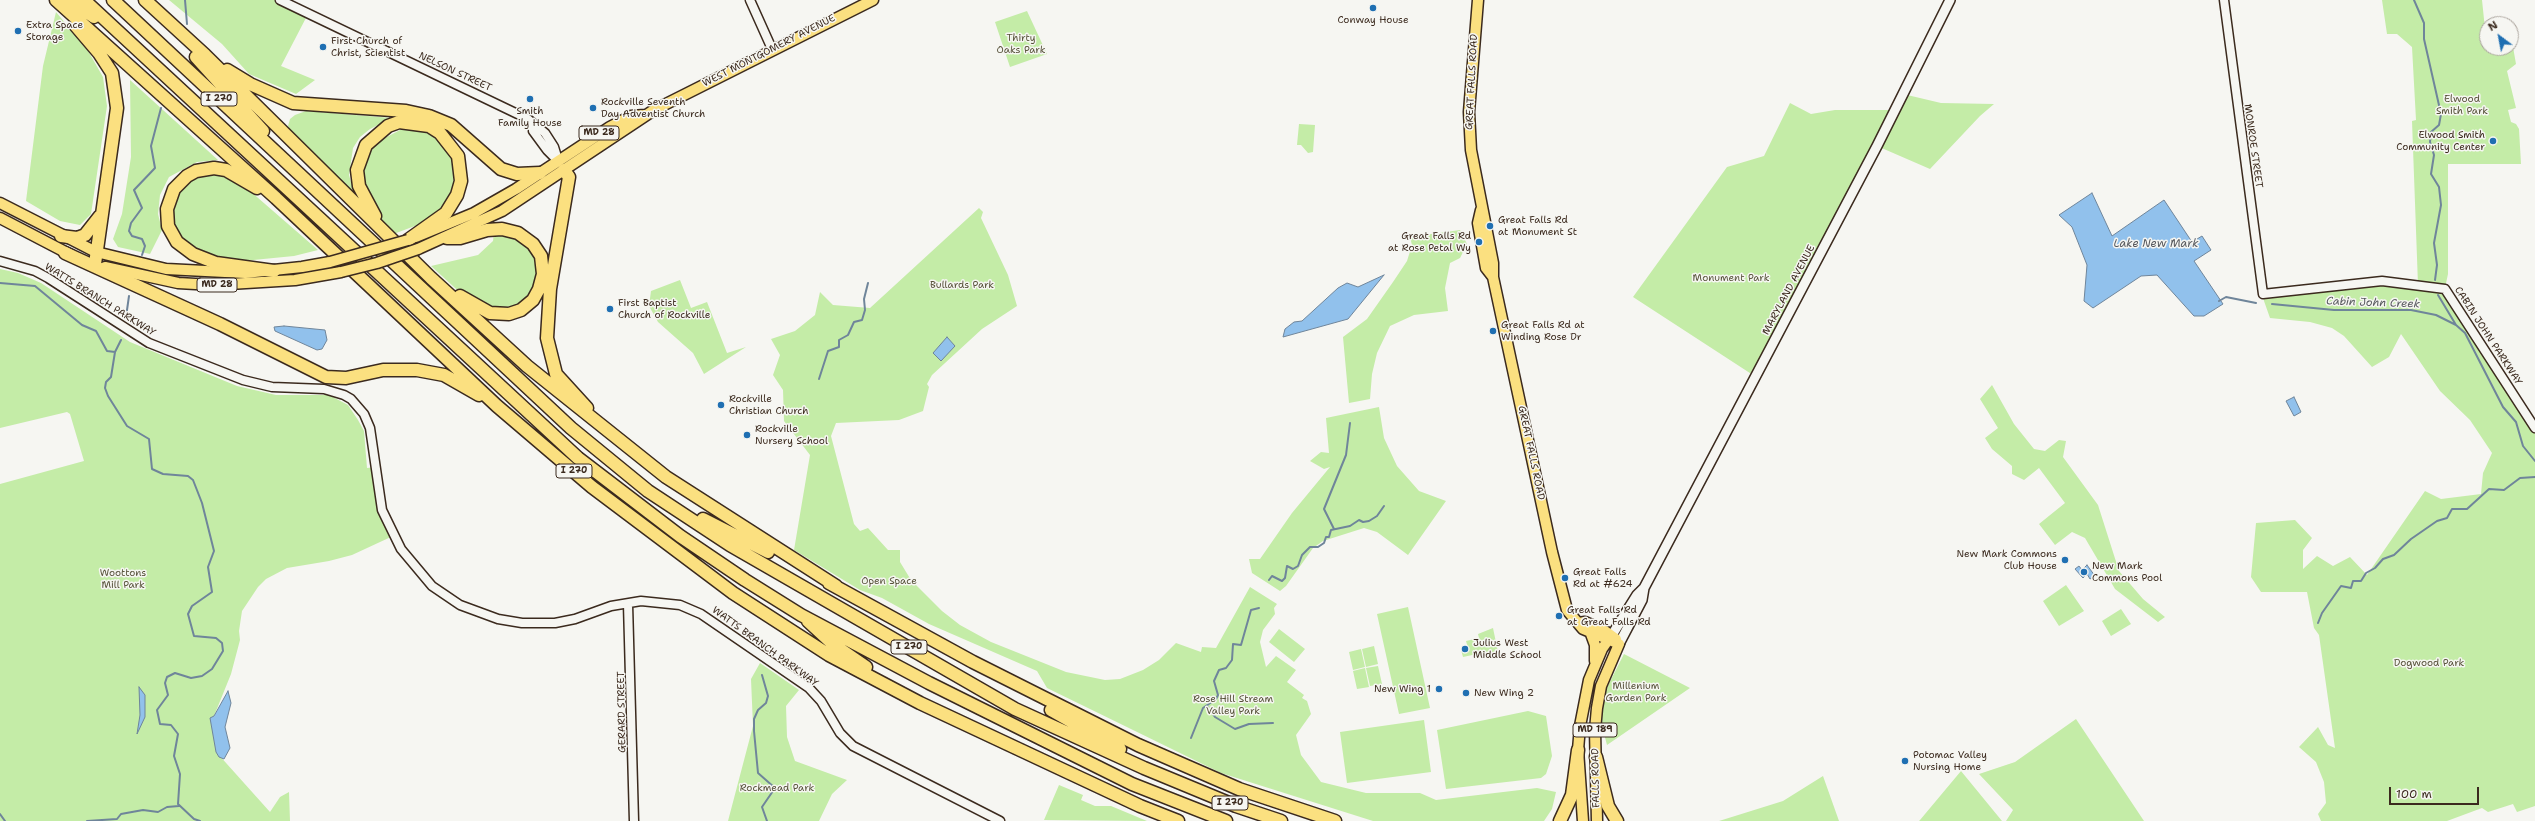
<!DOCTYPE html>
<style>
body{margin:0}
#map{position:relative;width:2535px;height:821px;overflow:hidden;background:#f6f6f2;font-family:"Shantell Sans",sans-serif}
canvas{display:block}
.north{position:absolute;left:2479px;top:16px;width:40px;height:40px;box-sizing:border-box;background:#f6f6f2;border:1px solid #aba49d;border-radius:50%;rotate:328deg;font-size:11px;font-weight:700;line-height:16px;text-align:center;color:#3b2a1e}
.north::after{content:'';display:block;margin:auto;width:14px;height:18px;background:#1f6fb2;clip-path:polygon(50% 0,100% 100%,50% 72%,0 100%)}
.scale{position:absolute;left:2389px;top:787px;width:90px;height:18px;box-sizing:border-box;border:2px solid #3b2a1e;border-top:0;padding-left:5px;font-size:12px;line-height:14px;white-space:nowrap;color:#3b2a1e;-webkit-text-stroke:3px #f6f6f2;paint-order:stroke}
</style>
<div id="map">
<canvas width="2535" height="821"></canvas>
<div class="north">N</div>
<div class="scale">100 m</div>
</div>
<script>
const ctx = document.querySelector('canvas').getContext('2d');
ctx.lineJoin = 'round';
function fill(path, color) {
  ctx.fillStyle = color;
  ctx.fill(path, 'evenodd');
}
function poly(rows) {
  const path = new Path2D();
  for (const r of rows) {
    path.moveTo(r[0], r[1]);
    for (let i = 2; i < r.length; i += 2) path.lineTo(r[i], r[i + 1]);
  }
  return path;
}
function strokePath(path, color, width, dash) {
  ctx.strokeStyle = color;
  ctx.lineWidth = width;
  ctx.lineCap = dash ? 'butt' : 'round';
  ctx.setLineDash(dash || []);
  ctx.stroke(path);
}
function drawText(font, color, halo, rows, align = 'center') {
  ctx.font = font + ' "Shantell Sans",sans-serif';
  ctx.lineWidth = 3;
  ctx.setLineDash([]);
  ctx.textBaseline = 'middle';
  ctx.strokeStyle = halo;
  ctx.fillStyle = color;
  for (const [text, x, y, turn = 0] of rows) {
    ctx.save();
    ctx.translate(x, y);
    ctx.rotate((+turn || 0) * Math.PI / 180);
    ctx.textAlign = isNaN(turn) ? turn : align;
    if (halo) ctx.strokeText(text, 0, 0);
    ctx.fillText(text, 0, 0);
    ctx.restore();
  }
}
fill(poly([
 [169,0,280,0,308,14,281,66,315,80,296,94,249,74,222,44],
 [2382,0,2482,0,2487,48,2513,47,2516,64,2507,71,2516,108,2508,110,2511,122,2516,124,2519,129,2521,164,2448,164,2448,274,2445,288,2535,428,2535,806,2517,812,2513,804,2488,812,2482,808,2447,821,2321,821,2318,814,2326,803,2324,782,2316,762,2299,747,2318,727,2328,745,2335,748,2319,635,2314,628,2307,592,2261,592,2251,577,2256,523,2295,520,2312,538,2303,550,2303,569,2317,556,2333,566,2350,557,2367,575,2425,491,2441,499,2481,494,2483,473,2492,453,2470,420,2440,391,2401,334,2389,357,2372,367,2344,336,2332,328,2310,322,2270,318,2264,301,2263,294,2341,284,2418,285,2412,121,2416,120,2412,47,2397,34,2387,34],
 [1027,11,1047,54,1010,67,995,22],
 [56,12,87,49,103,77,107,106,91,214,80,225,60,221,26,201,43,66],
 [130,80,218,160,197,162,169,177,160,195,158,214,162,230,150,254,118,247,113,239,122,214,131,157],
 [1903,94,1941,103,1994,104,1980,116,1930,169,1877,146,1756,377,1633,297,1727,167,1764,156,1790,103,1811,114,1835,110,1894,110],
 [306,111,392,118,370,129,360,137,353,148,349,175,355,196,290,131,288,126,290,119,295,115],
 [1299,124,1315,125,1313,152,1308,153,1301,145,1297,145],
 [404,128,427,130,436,136,451,155,454,184,451,195,439,213,428,221,391,235,371,203,362,175,370,150,379,141],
 [208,172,222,174,242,184,318,250,294,256,243,261,208,255,192,248,181,239,171,218,175,196,192,178],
 [979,208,983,212,981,218,1008,275,1017,306,982,329,932,375,927,384,929,387,923,411,899,420,836,423,831,436,854,524,860,531,868,528,888,550,900,550,900,562,911,580,942,611,960,625,991,642,1066,672,1105,680,1120,679,1143,670,1159,660,1176,643,1201,652,1202,647,1216,648,1250,587,1277,604,1274,608,1275,614,1263,630,1260,642,1266,667,1276,656,1296,670,1287,682,1304,695,1302,698,1307,701,1311,714,1296,735,1301,755,1321,782,1366,793,1420,793,1436,800,1537,788,1556,792,1552,809,1544,821,1373,821,1221,773,1047,688,1037,671,929,624,882,598,860,590,794,550,810,455,784,421,783,390,773,375,780,355,771,339,795,331,815,315,820,292,833,305,870,308],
 [1460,230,1467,244,1460,258,1450,263,1445,288,1448,311,1414,315,1390,326,1377,353,1372,374,1370,399,1349,403,1343,337,1367,319,1393,282,1407,261,1412,245,1410,237],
 [494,233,512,234,531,249,534,258,537,277,531,294,515,306,491,308,466,298,431,266,478,255,493,241],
 [0,269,18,273,41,283,130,342,237,386,276,395,329,395,348,405,358,420,364,431,367,468,376,467,382,510,393,536,352,555,329,561,287,568,266,579,258,587,242,611,239,631,240,640,231,674,212,721,218,754,270,812,280,797,289,792,290,821,0,821,0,484,84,461,70,414,67,412,0,428],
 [680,280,691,308,707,302,727,353,746,347,704,374,693,353,658,322,649,306,651,291],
 [1992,385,2014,424,2034,449,2045,451,2059,440,2066,441,2063,457,2098,505,2119,571,2143,599,2165,617,2158,622,2115,589,2085,538,2072,532,2055,545,2039,524,2065,503,2039,468,2024,480,2012,474,2012,466,1992,449,1985,438,1998,428,1980,399],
 [1379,407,1384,438,1397,466,1419,491,1446,501,1408,555,1377,532,1364,528,1323,541,1313,548,1286,586,1280,591,1252,573,1249,559,1260,559,1292,513,1330,467,1324,469,1310,461,1321,452,1329,453,1326,418],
 [2066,585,2084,611,2059,626,2043,601],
 [1408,607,1430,708,1399,714,1377,614],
 [2121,609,2131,624,2111,636,2102,621],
 [1493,628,1499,657,1493,658,1491,651,1463,657,1461,650,1468,648,1466,641,1479,638,1478,634],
 [1279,629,1305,649,1294,662,1269,642],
 [1374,646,1378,664,1366,667,1362,649],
 [1361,649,1365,667,1353,670,1349,652],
 [1624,654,1690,688,1607,745,1597,707],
 [760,663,799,690,786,706,787,737,795,761,847,780,832,794,819,821,728,821,753,726,751,679],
 [1378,666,1382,684,1370,686,1366,668],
 [1365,668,1369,687,1357,689,1353,671],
 [1528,711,1546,716,1552,756,1546,774,1541,778,1446,789,1437,730],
 [2076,719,2144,821,2006,821,2013,810,1979,774,2015,762],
 [1424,720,1431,772,1347,783,1340,732],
 [1961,771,2002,821,1919,821,1920,820],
 [1823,776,1839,821,1719,821,1783,801],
 [1059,785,1083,795,1081,800,1095,806,1111,806,1147,821,1044,820]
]), '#c4eca7');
const water = poly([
 [2092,193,2112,236,2164,200,2192,242,2202,236,2211,250,2194,261,2223,304,2204,316,2194,316,2157,275,2141,276,2093,308,2084,301,2087,265,2072,227,2059,215,2092,193],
 [1384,275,1348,319,1283,337,1285,329,1294,322,1302,321,1338,288,1347,283,1358,287,1384,275],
 [284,326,325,330,327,340,322,349,317,350,275,331,274,327,284,326],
 [947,337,955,346,941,361,933,353,947,337],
 [2294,397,2301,412,2294,416,2286,401,2294,397],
 [2087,565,2095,576,2090,579,2087,574,2083,578,2075,569,2079,566,2082,570,2087,565],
 [139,687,145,695,145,717,137,734,140,715,139,687],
 [228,691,231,703,225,727,230,748,224,759,219,757,216,752,210,718,214,716,228,691]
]);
fill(water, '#91c1ec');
strokePath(water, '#6f859a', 1);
strokePath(poly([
 [185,0,187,24],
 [2414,0,2424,23,2424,39,2441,114,2439,125,2431,132,2430,142,2434,155,2431,174,2439,187,2441,205,2434,243,2437,265,2435,280],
 [142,255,145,246,142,239,132,236,129,231,131,223,142,208,134,190,155,168,151,146,161,108],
 [0,283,35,286,82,325,96,331,107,351,115,352],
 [2438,295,2456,325],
 [2219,301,2226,297,2256,303],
 [2272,304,2334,310,2411,310,2436,315,2456,325,2465,333,2503,407,2516,422,2523,446,2535,461],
 [126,317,129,296],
 [121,340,115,352,111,377,106,382,105,388,108,396,127,426,149,439,152,469,163,474,188,476,193,480,202,503,214,551,208,567,212,592,192,606,188,614,194,636,216,638,222,643,223,651,212,669,202,676,191,678,175,673,167,677,165,683,168,695,157,710,160,724,171,725,178,734,174,756,180,774,178,804,194,819,200,821],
 [819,379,828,351,839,347,839,340,848,335,854,322,862,320,865,310,864,299,868,283],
 [1334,529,1324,509,1346,455,1350,423],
 [1269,580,1272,576,1282,581,1285,578,1287,566,1293,569,1298,566,1302,555,1310,547,1318,547,1324,543,1326,537,1329,537,1331,530,1350,526,1359,520,1363,522,1369,521,1377,516,1384,506],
 [2318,623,2322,613,2341,586,2351,588,2353,581,2361,581,2366,573,2375,568,2383,559,2394,555,2411,539,2437,521,2447,518,2452,509,2467,509,2489,489,2504,490,2520,478,2535,477],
 [762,675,768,696,766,703,758,710,754,719,754,731,758,773,775,788,762,807,767,821],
 [1207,706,1215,717,1235,729,1249,724,1273,723],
 [1191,738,1203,708,1216,699,1218,695,1214,681,1219,670,1226,668,1232,660,1233,644,1241,645,1251,610,1259,608],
 [0,814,5,821],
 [87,821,117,819,121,814,143,810,158,812,167,807,179,806]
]), '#6f859a', 2);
const tertiary = poly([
 [280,0,528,119,545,133,554,147,558,160],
 [750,0,772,49],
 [2224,0,2263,294,2382,281,2445,289,2535,428],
 [533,124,533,131,547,150,558,161],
 [0,261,35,271,48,278,149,343,243,380,272,387,324,389,344,395,351,399,364,414,370,428,382,510,401,549,432,586,460,605,498,619,522,623,555,623,575,619,611,606,641,601,680,605,701,614,809,688,821,701,840,733,853,746,1000,821],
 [628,604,634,821]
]);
const secondary = poly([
 [1612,635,1637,595,1644,588],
 [1619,644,1642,600,1644,588,1877,146,1950,0]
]);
const primary = poly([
 [1478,0,1469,112,1471,150,1493,263,1493,277,1552,552,1567,610,1583,629,1619,644],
 [0,203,96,252,166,269,245,273,302,267,330,262],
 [1481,210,1478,223,1486,268,1493,277],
 [0,218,71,255],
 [416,237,474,213,516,189,610,127,631,116,645,115],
 [418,249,502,211,654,110,873,0],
 [105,267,178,283,213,285,295,280,341,272],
 [1579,623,1585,622,1605,631,1616,639],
 [1591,634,1595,645,1595,661],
 [1583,821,1578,750,1580,726,1589,680,1602,649,1611,636],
 [1597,821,1595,730,1597,708,1601,686,1619,644]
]);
const motorway = poly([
 [56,0,276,198,497,406,592,487,733,593,829,655,920,703,1140,806,1178,821],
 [69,0,94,17],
 [84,0,578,458,680,536,745,580,801,615,929,683,1132,784,1226,821],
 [113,0,571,428,648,491,730,545,1015,709,1144,768,1236,806,1281,821],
 [145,0,205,55,431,278,527,366,666,477,836,586],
 [76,26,99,53,112,73,117,108,95,264],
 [196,57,263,131],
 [227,70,250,84,293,103,406,111,429,116,451,125,501,169,517,174,540,173],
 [564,170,569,177,550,289,547,338,556,374,587,408],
 [257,188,226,170,214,168,196,171,187,176,174,189,167,209,168,226,177,242,193,254,216,263,274,271],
 [375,216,359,186,357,170,366,145,388,126,399,122,429,126,440,133,458,156,461,181,457,195,446,213,408,240],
 [61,236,77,238,85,235,100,216],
 [447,238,460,238,487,230,502,229,518,233,533,244,541,256,543,274,539,289,533,300,521,310,509,314,490,313,460,296],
 [65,253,220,324,326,377,346,378,383,370,417,370,444,375,479,395],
 [703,519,768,552],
 [829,583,973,662,1138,745,1239,789,1335,821],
 [808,621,834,645,866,667],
 [1051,710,1120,749],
 [1596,757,1608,806,1617,821],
 [1560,821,1572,795,1578,750]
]);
strokePath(tertiary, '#3b2a1e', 11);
strokePath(secondary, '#3b2a1e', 12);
strokePath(primary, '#3b2a1e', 13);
strokePath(motorway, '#3b2a1e', 15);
strokePath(tertiary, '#f6f6f2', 8);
strokePath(secondary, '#f6f6f2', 9);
strokePath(primary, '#fbe080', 10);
strokePath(motorway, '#fbe080', 12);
const primaryBridge = poly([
 [330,262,408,240],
 [341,272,377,263,418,249]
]);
strokePath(primaryBridge, '#3b2a1e', 13, []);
strokePath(primaryBridge, '#fbe080', 10);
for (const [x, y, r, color] of [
 [1373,8,4,"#1f6fb2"],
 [18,31,4,"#1f6fb2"],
 [323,47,4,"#1f6fb2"],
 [530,99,4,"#1f6fb2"],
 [593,108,4,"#1f6fb2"],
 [2493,141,4,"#1f6fb2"],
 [1490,226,4,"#1f6fb2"],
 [1479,242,4,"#1f6fb2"],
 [610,309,4,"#1f6fb2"],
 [1493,331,4,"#1f6fb2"],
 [721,405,4,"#1f6fb2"],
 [747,435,4,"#1f6fb2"],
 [2065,560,4,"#1f6fb2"],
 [2084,572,4,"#1f6fb2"],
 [1565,578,4,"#1f6fb2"],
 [1559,616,4,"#1f6fb2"],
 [1465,649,4,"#1f6fb2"],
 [1439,689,4,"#1f6fb2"],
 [1466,693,4,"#1f6fb2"],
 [1905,761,4,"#1f6fb2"]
]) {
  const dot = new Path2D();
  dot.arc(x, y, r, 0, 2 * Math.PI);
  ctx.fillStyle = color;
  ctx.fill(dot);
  strokePath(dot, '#f6f6f2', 1.5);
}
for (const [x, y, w] of [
 [219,99,36],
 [599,133,40],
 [217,285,40],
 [574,471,36],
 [909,647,36],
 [1595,730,44],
 [1230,803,36]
]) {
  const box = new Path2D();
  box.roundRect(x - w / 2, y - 7, w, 14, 3);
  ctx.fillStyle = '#f6f6f2';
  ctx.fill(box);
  strokePath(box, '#3b2a1e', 1);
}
drawText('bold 9px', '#3b2a1e', null, [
 ["I 270",219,99],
 ["MD 28",599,133],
 ["MD 28",217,285],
 ["I 270",574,471],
 ["I 270",909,647],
 ["MD 189",1595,730],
 ["I 270",1230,803]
]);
drawText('10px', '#3b2a1e', '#f6f6f2', [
 ["Conway House",1373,20,"center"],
 ["Extra Space",26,25],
 ["Storage",26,37],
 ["First Church of",331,41],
 ["Christ, Scientist",331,53],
 ["Rockville Seventh",601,102],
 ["Day Adventist Church",601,114],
 ["Smith",530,111,"center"],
 ["Family House",530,123,"center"],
 ["Elwood Smith",2485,135,"right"],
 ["Community Center",2485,147,"right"],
 ["Great Falls Rd",1498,220],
 ["at Monument St",1498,232],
 ["Great Falls Rd",1471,236,"right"],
 ["at Rose Petal Wy",1471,248,"right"],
 ["First Baptist",618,303],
 ["Church of Rockville",618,315],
 ["Great Falls Rd at",1501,325],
 ["Winding Rose Dr",1501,337],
 ["Rockville",729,399],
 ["Christian Church",729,411],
 ["Rockville",755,429],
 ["Nursery School",755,441],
 ["New Mark Commons",2057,554,"right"],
 ["Club House",2057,566,"right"],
 ["New Mark",2092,566],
 ["Commons Pool",2092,578],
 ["Great Falls",1573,572],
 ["Rd at #624",1573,584],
 ["Great Falls Rd",1567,610],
 ["at Great Falls Rd",1567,622],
 ["Julius West",1473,643],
 ["Middle School",1473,655],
 ["New Wing 1",1431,689,"right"],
 ["New Wing 2",1474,693],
 ["Potomac Valley",1913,755],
 ["Nursing Home",1913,767]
], 'left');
drawText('10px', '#565139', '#f6f6f2', [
 ["Thirty",1021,38],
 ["Oaks Park",1021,50],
 ["Elwood",2462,99],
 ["Smith Park",2462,111],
 ["Monument Park",1731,278],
 ["Bullards Park",962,285],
 ["Woottons",123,573],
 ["Mill Park",123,585],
 ["Open Space",889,581],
 ["Dogwood Park",2429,663],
 ["Millenium",1636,686],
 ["Garden Park",1636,698],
 ["Rose Hill Stream",1233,699],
 ["Valley Park",1233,711],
 ["Rockmead Park",777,788]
]);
drawText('10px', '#3b2a1e', '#f6f6f2', [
 ["WEST MONTGOMERY AVENUE",769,51,-27],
 ["NELSON STREET",455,72,25],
 ["GREAT FALLS ROAD",1472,82,-87],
 ["MONROE STREET",2253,146,82],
 ["MARYLAND AVENUE",1789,290,-62],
 ["WATTS BRANCH PARKWAY",100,300,32],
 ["CABIN JOHN PARKWAY",2488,336,57],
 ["GREAT FALLS ROAD",1531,453,78],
 ["WATTS BRANCH PARKWAY",765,647,36],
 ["GERARD STREET",622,712,-91],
 ["FALLS ROAD",1596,778,-91]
]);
drawText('italic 11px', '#55575c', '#f6f6f2', [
 ["Lake New Mark",2156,244],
 ["Cabin John Creek",2373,303,2]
]);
</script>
